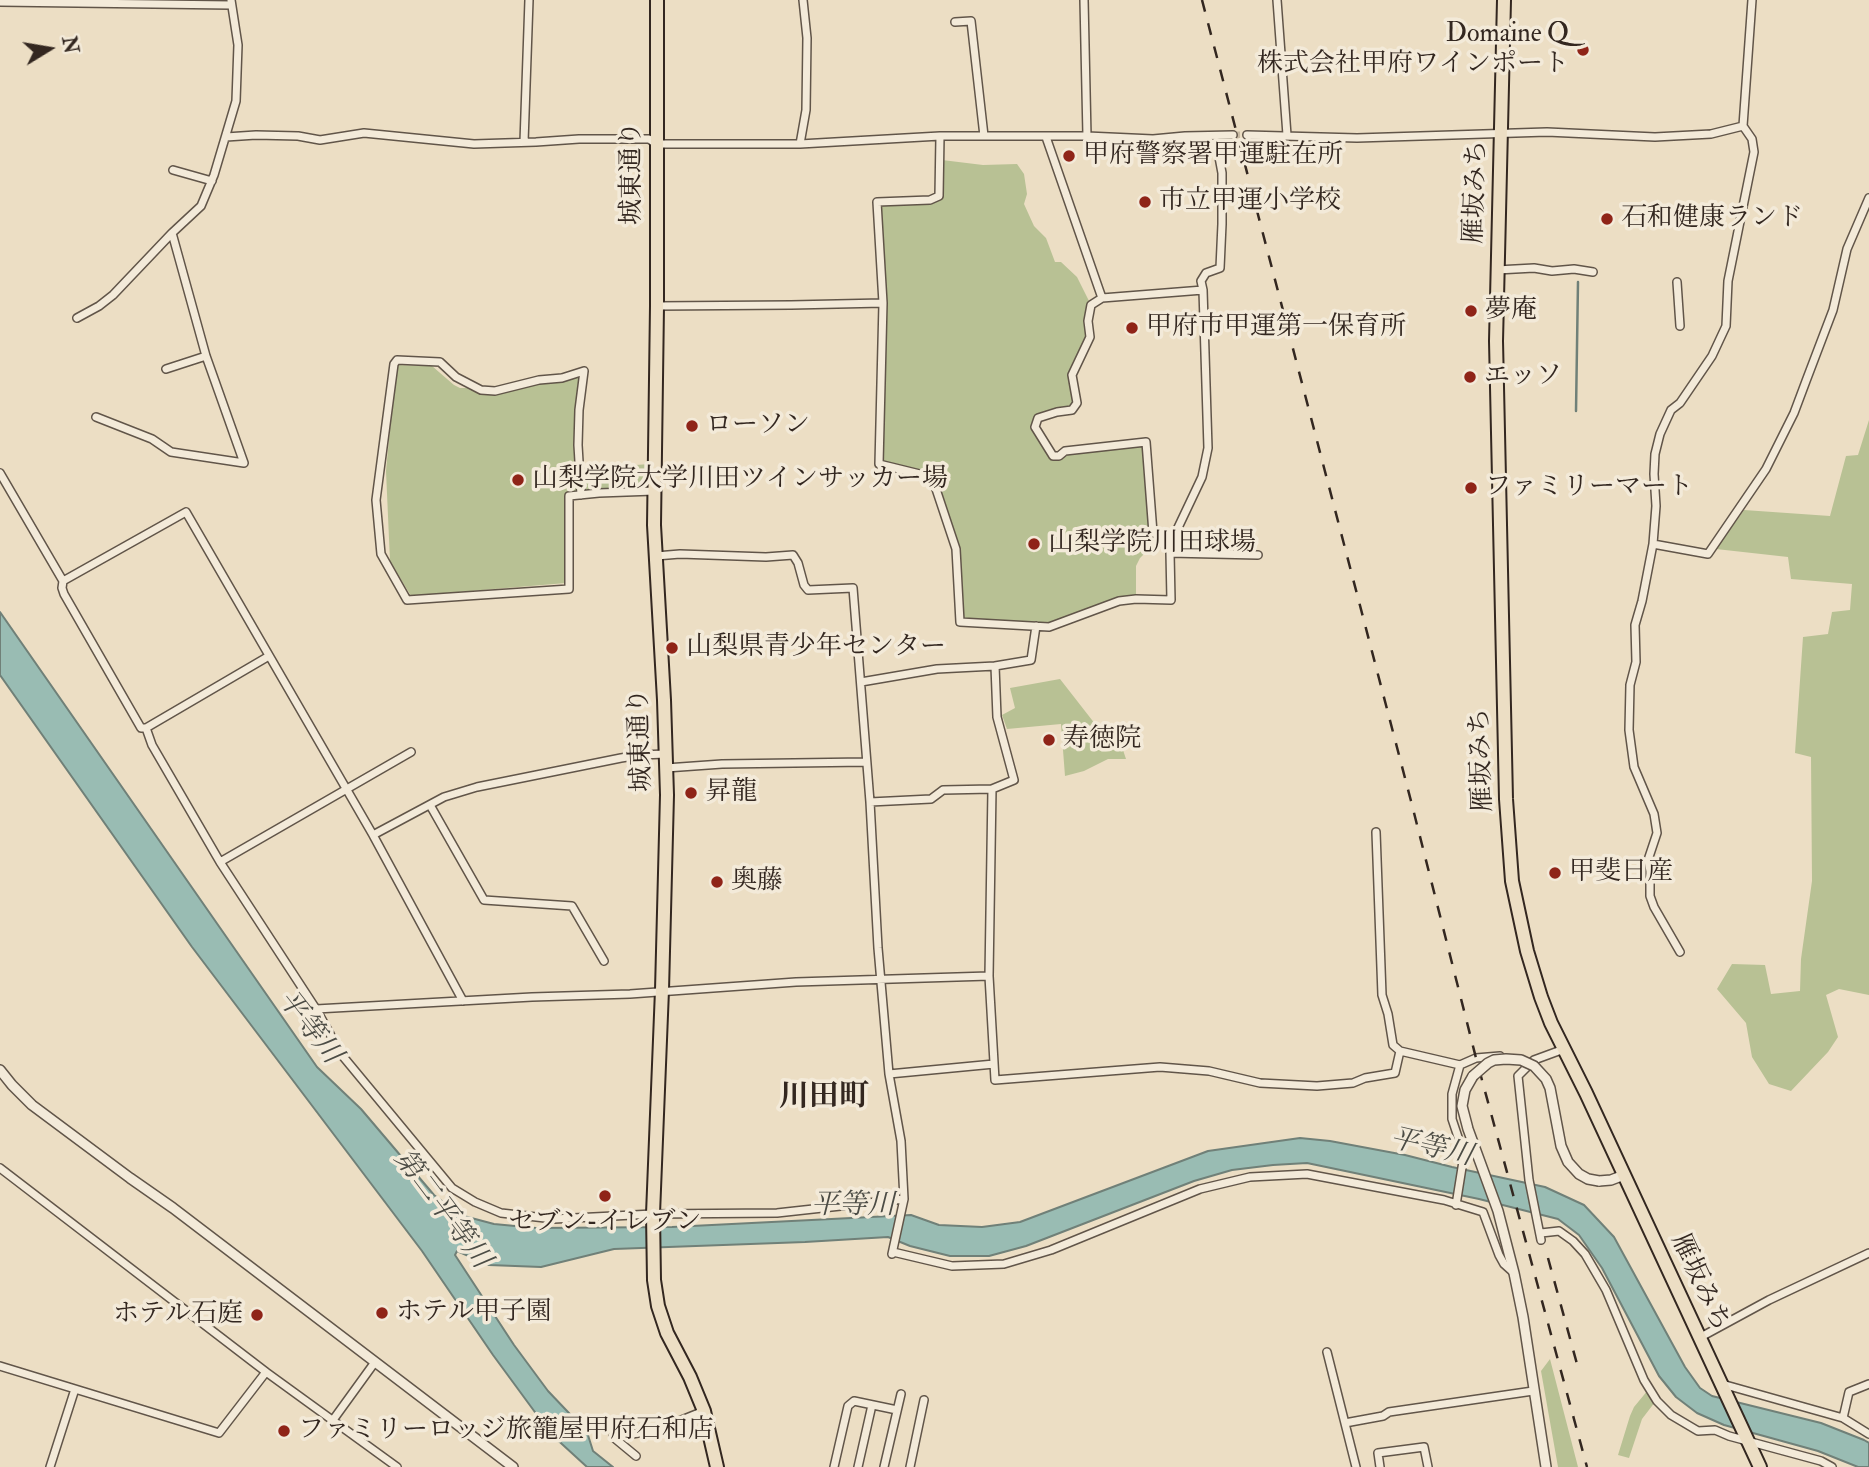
<!DOCTYPE html>
<meta charset="utf-8">
<style>
body{margin:0}
#map{position:relative;width:1869px;height:1467px;overflow:hidden;background:#ecdec4;font-family:"IM FELL Double Pica",serif}
canvas{display:block}
.north{position:absolute;left:14px;top:14px;width:70px;height:70px;-webkit-text-stroke:5px #f3ead9;paint-order:stroke;rotate:79deg;font-size:19px;font-weight:700;line-height:28px;text-align:center;color:#332720}
.north::after{content:'';display:block;margin:auto;width:24px;height:32px;background:#332720;clip-path:polygon(50% 0,100% 100%,50% 72%,0 100%)}
</style>
<div id="map">
<canvas width="1869" height="1467"></canvas>
<div class="north">N</div>
</div>
<script>
const ctx = document.querySelector('canvas').getContext('2d');
ctx.lineJoin = 'round';
function fill(path, color) {
  ctx.fillStyle = color;
  ctx.fill(path, 'evenodd');
}
function poly(rows) {
  const path = new Path2D();
  for (const r of rows) {
    path.moveTo(r[0], r[1]);
    for (let i = 2; i < r.length; i += 2) path.lineTo(r[i], r[i + 1]);
  }
  return path;
}
function strokePath(path, color, width, dash) {
  ctx.strokeStyle = color;
  ctx.lineWidth = width;
  ctx.lineCap = dash ? 'butt' : 'round';
  ctx.setLineDash(dash || []);
  ctx.stroke(path);
}
function drawText(font, color, halo, rows, align = 'center') {
  ctx.font = font + ' "IM FELL Double Pica","Noto Serif JP",serif';
  ctx.lineWidth = 7;
  ctx.setLineDash([]);
  ctx.textBaseline = 'middle';
  ctx.strokeStyle = halo;
  ctx.fillStyle = color;
  for (const [text, x, y, turn = 0] of rows) {
    ctx.save();
    ctx.translate(x, y);
    ctx.rotate((+turn || 0) * Math.PI / 180);
    ctx.textAlign = isNaN(turn) ? turn : align;
    if (halo) ctx.strokeText(text, 0, 0);
    ctx.fillText(text, 0, 0);
    ctx.restore();
  }
}
fill(poly([
 [942,160,983,165,1017,164,1024,174,1027,194,1024,204,1034,226,1046,238,1055,262,1061,262,1077,277,1091,305,1090,337,1072,375,1077,403,1072,410,1038,418,1035,428,1054,456,1065,451,1146,442,1153,533,1175,534,1169,548,1158,548,1147,551,1140,558,1136,566,1136,599,1049,627,960,622,956,549,932,478,879,464,883,303,877,202,937,202,941,198],
 [396,365,432,366,454,385,460,388,472,388,481,394,510,390,579,376,578,469,650,464,649,489,566,494,566,583,411,596,390,561,386,471],
 [1869,420,1869,995,1839,989,1826,995,1838,1037,1828,1052,1791,1091,1769,1084,1752,1057,1746,1023,1717,989,1732,964,1765,965,1771,994,1800,991,1801,959,1812,881,1811,757,1795,753,1803,637,1828,634,1832,612,1850,610,1852,584,1791,579,1788,557,1716,549,1744,510,1830,516,1846,456,1858,455],
 [1060,679,1099,729,1122,747,1126,759,1108,759,1084,771,1065,776,1061,724,1007,729,1002,715,1015,708,1010,688],
 [1550,1359,1578,1467,1558,1467,1541,1371],
 [1648,1390,1655,1402,1642,1419,1629,1458,1618,1455,1630,1416,1634,1407]
]), '#b8c194');
const water = poly([
 [0,612,317,1067,361,1109,434,1195,460,1215,494,1224,536,1228,672,1227,911,1215,939,1225,982,1227,1020,1222,1208,1151,1300,1138,1330,1141,1405,1155,1452,1167,1545,1187,1584,1205,1614,1237,1685,1367,1700,1388,1712,1396,1821,1423,1864,1440,1869,1443,1869,1467,1858,1467,1818,1451,1724,1425,1697,1413,1676,1397,1659,1376,1602,1268,1579,1235,1558,1219,1479,1199,1307,1163,1273,1165,1232,1170,1194,1181,1026,1246,989,1256,950,1256,910,1246,888,1237,805,1242,614,1249,541,1267,489,1265,457,1251,455,1255,514,1345,548,1391,587,1432,593,1451,613,1467,587,1467,551,1434,493,1355,422,1251,192,947,0,675,0,612]
]);
fill(water, '#99bcb3');
strokePath(water, '#708078', 2);
strokePath(poly([
 [1576,411,1578,282]
]), '#708078', 2.5);
strokePath(poly([
 [1233,135,1247,135]
]), '#c7b9a3', 7, [7, 3.5]);
const minor = poly([
 [1084,0,1087,136],
 [1277,0,1287,135],
 [0,2,231,5],
 [955,22,971,21,984,136],
 [1247,135,1357,138,1547,132,1655,137,1711,134,1743,126],
 [1185,136,1188,146,1217,146,1222,173,1222,224,1220,268,1206,273,1201,281,1203,290],
 [226,137,256,135,298,136,320,140,364,133,474,144,536,142,579,139,649,139,656,144,800,144,806,110,807,38,803,0],
 [1046,137,1102,298,1203,290,1208,448,1202,477,1175,534,1170,553,1171,600,1136,599,1119,601,1049,627,960,622,956,549,932,477,879,464,883,303,877,202,930,200,939,196,940,136,1087,136,1153,139,1185,136,1233,135],
 [524,142,529,0],
 [800,144,940,136],
 [173,170,212,181],
 [1497,270,1534,268,1552,271,1574,269,1593,272],
 [1677,282,1680,326],
 [1102,298,1091,305,1088,321,1090,337,1072,375,1077,403,1072,410,1057,412,1038,418,1035,427,1053,456,1059,456,1065,451,1146,442,1153,533,1175,534],
 [657,306,791,305,883,303],
 [77,318,99,306,113,295,172,233,201,206,214,175,236,101,238,45,231,0],
 [166,369,206,356],
 [96,417,152,439,171,452,244,463,206,356,172,233],
 [0,473,63,581],
 [581,495,578,445,579,410,584,371,562,378,539,380,495,391,481,390,456,377,440,362,397,360,394,364,376,500,381,554,407,600,569,589,569,496,599,493,654,491],
 [1653,544,1708,554,1766,469,1794,413,1806,381,1833,310,1847,249,1869,198],
 [1170,553,1258,555],
 [656,556,680,554,766,557,793,555,798,563,804,585,808,590,853,588,870,802,878,948,889,1074,901,1141,904,1199,892,1254],
 [1036,626,1031,660,995,666,997,717,1014,780,992,789,989,976,995,1080,1160,1067,1209,1071,1260,1083,1317,1086,1353,1083,1365,1078,1395,1073,1400,1051],
 [269,656,146,728,141,728,64,594,62,588,63,581,186,512,373,835,463,1001],
 [861,682,937,669,995,666],
 [146,728,152,745,220,862,316,1009],
 [666,768,722,764,866,762],
 [870,802,931,799,943,790,992,789],
 [430,805,484,900,572,906,604,961],
 [1376,832,1382,995,1388,1014,1393,1045,1400,1051,1460,1065],
 [373,835,444,797,477,787,621,758,640,755,666,754],
 [220,862,411,752],
 [1680,952,1654,907,1650,896,1650,871,1648,860,1657,833,1654,814,1634,767,1629,730,1630,685,1636,662,1635,625,1642,601,1653,544,1656,506,1654,474,1655,454,1660,434,1671,410,1680,403,1712,356,1726,326,1728,281,1754,152,1752,139,1743,126,1752,0],
 [889,1074,994,1064],
 [0,1168,266,1372,397,1467],
 [904,1199,777,1213,653,1214,554,1219,501,1213,475,1202,452,1188,336,1048,330,1034,316,1009,532,997,630,994,796,982,989,976],
 [1456,1205,1464,1155,1452,1119,1452,1094,1460,1065,1476,1058,1500,1056],
 [1541,1233,1559,1231,1573,1241,1585,1254,1606,1290,1644,1380,1657,1401,1671,1415,1698,1431,1715,1430,1729,1436,1821,1461,1832,1467],
 [1541,1240,1529,1180,1518,1076,1534,1060,1564,1049],
 [893,1252,952,1266,1004,1264,1051,1250,1200,1189,1250,1177,1307,1174,1444,1200,1483,1212,1499,1255,1504,1264,1514,1273],
 [1699,1338,1769,1300,1869,1253],
 [1327,1352,1356,1467],
 [0,1366,219,1433,266,1372],
 [1722,1384,1843,1418,1869,1434],
 [1843,1418,1849,1392,1869,1384],
 [333,1420,375,1362],
 [1345,1423,1383,1416,1389,1412,1533,1391],
 [613,1437,657,1430,704,1411],
 [613,1437,636,1456],
 [50,1467,75,1389],
 [834,1467,848,1406,854,1401,897,1410],
 [858,1467,872,1405],
 [884,1467,901,1394],
 [910,1467,924,1400],
 [1380,1467,1378,1453,1424,1447,1428,1467]
]);
const tertiary = poly([
 [0,1070,12,1085,32,1105,130,1178,173,1208,513,1467],
 [1473,1076,1465,1090,1462,1106,1468,1129,1498,1211,1514,1273,1523,1317,1546,1467],
 [1599,1181,1611,1180,1624,1175]
]);
const trunk = poly([
 [657,0,657,306,654,525,664,700,667,795,662,990,653,1214,654,1280,658,1306,667,1333,690,1377,704,1411,717,1467],
 [1504,0,1496,341,1506,799,1512,881,1527,951,1541,997,1551,1023,1586,1093,1760,1467]
]);
strokePath(minor, '#615549', 10);
strokePath(tertiary, '#615549', 12);
strokePath(trunk, '#332720', 16);
strokePath(minor, '#f3ead9', 7);
strokePath(tertiary, '#f3ead9', 9);
strokePath(trunk, '#ecdec4', 12);
strokePath(poly([
 [1202,0,1411,801,1476,1058,1587,1467],
 [1548,1258,1577,1364]
]), '#332720', 2.5, [12, 12]);
const tertiaryBridge = poly([
 [1473,1076,1488,1063,1494,1060,1506,1059,1521,1060,1534,1066,1546,1079,1550,1088,1561,1146,1568,1162,1579,1174,1588,1179,1599,1181]
]);
strokePath(tertiaryBridge, '#615549', 12, []);
strokePath(tertiaryBridge, '#f3ead9', 9);
for (const [x, y, r, color] of [
 [1583,50,7,"#8f2418"],
 [1069,156,7,"#8f2418"],
 [1145,202,7,"#8f2418"],
 [1607,219,7,"#8f2418"],
 [1471,311,7,"#8f2418"],
 [1132,328,7,"#8f2418"],
 [1470,377,7,"#8f2418"],
 [692,426,7,"#8f2418"],
 [518,480,7,"#8f2418"],
 [1471,488,7,"#8f2418"],
 [1034,544,7,"#8f2418"],
 [672,648,7,"#8f2418"],
 [1049,740,7,"#8f2418"],
 [691,793,7,"#8f2418"],
 [1555,873,7,"#8f2418"],
 [717,882,7,"#8f2418"],
 [605,1196,7,"#8f2418"],
 [382,1313,7,"#8f2418"],
 [257,1315,7,"#8f2418"],
 [284,1431,7,"#8f2418"]
]) {
  const dot = new Path2D();
  dot.arc(x, y, r, 0, 2 * Math.PI);
  ctx.fillStyle = color;
  ctx.fill(dot);
  strokePath(dot, '#f3ead9', 2.5);
}
drawText('26px', '#332720', '#f3ead9', [
 ["Domaine Q",1569,35,"right"],
 ["株式会社甲府ワインポート",1569,65,"right"],
 ["甲府警察署甲運駐在所",1083,156],
 ["市立甲運小学校",1159,202],
 ["石和健康ランド",1621,219],
 ["夢庵",1485,311],
 ["甲府市甲運第一保育所",1146,328],
 ["エッソ",1484,377],
 ["ローソン",706,426],
 ["山梨学院大学川田ツインサッカー場",532,480],
 ["ファミリーマート",1485,488],
 ["山梨学院川田球場",1048,544],
 ["山梨県青少年センター",686,648],
 ["寿徳院",1063,740],
 ["昇龍",705,793],
 ["甲斐日産",1569,873],
 ["奥藤",731,882],
 ["セブン-イレブン",605,1223,"center"],
 ["ホテル甲子園",396,1313],
 ["ホテル石庭",243,1315,"right"],
 ["ファミリーロッジ旅籠屋甲府石和店",298,1431]
], 'left');
drawText('26px', '#332720', '#f3ead9', [
 ["城東通り",633,173,-90],
 ["雁坂みち",1477,192,-88],
 ["城東通り",642,740,-92],
 ["雁坂みち",1483,760,-92],
 ["雁坂みち",1699,1283,65]
]);
drawText('italic 28px', '#4c4c45', '#f3ead9', [
 ["平等川",308,1028,52],
 ["平等川",1431,1149,13],
 ["平等川",853,1207],
 ["第二平等川",441,1210,53]
]);
drawText('bold 30px', '#332720', '#f3ead9', [
 ["川田町",824,1099]
]);
</script>
